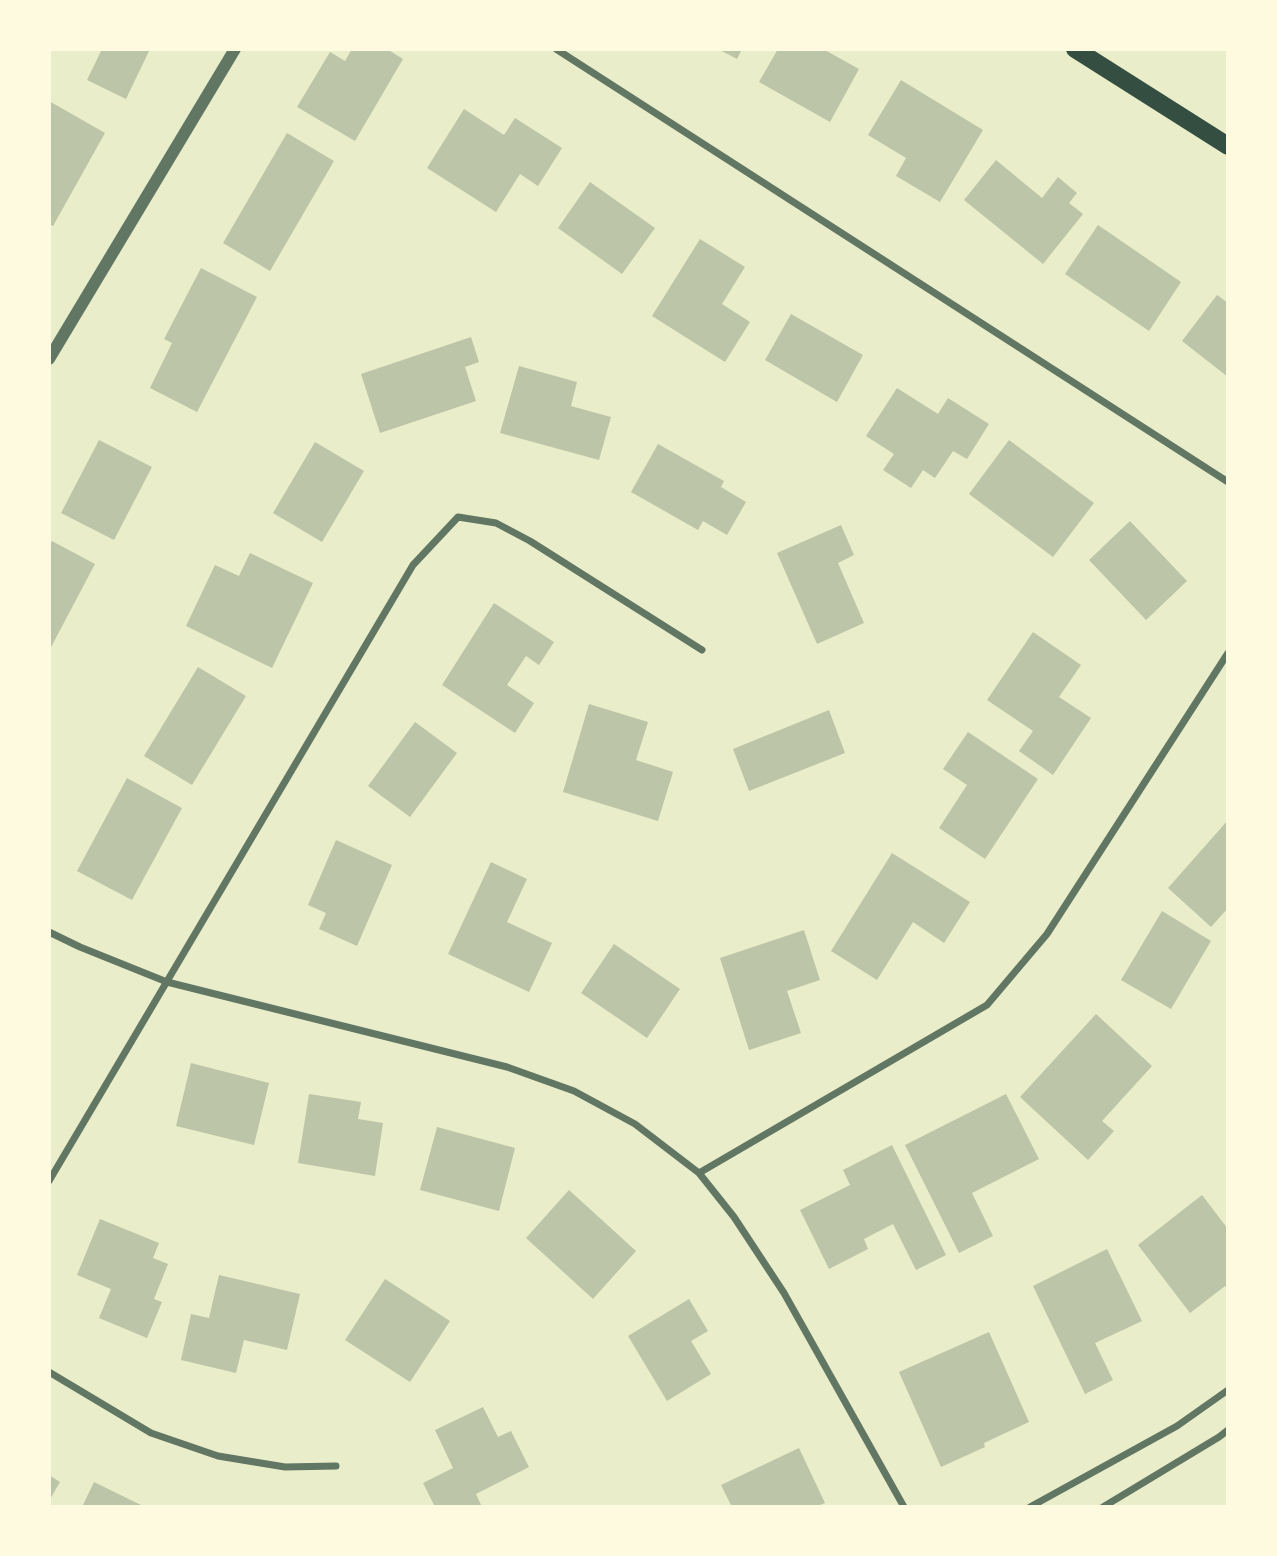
<!DOCTYPE html>
<style>
body{margin:0}
#map{position:relative;width:1277px;height:1556px;overflow:hidden;background:#e9edc9;font-family:"Noto Sans",sans-serif}
canvas{display:block}
.frame{position:absolute;inset:0;border:51px solid #fefae0;pointer-events:none}
</style>
<div id="map">
<canvas width="1277" height="1556"></canvas>
<div class="frame"></div>
</div>
<script>
const ctx = document.querySelector('canvas').getContext('2d');
ctx.lineJoin = 'round';
function fill(path, color) {
  ctx.fillStyle = color;
  ctx.fill(path, 'evenodd');
}
function poly(rows) {
  const path = new Path2D();
  for (const r of rows) {
    path.moveTo(r[0], r[1]);
    for (let i = 2; i < r.length; i += 2) path.lineTo(r[i], r[i + 1]);
  }
  return path;
}
function strokePath(path, color, width, dash) {
  ctx.strokeStyle = color;
  ctx.lineWidth = width;
  ctx.lineCap = dash ? 'butt' : 'round';
  ctx.setLineDash(dash || []);
  ctx.stroke(path);
}
fill(poly([
 [102,49,150,49,126,99,87,80],
 [352,49,387,49,403,59,355,141,297,107,330,52,345,61],
 [718,49,742,49,737,59],
 [778,49,823,49,859,69,830,122,759,82],
 [901,80,983,130,940,202,896,176,906,158,868,135],
 [49,101,105,133,53,226,49,224],
 [464,109,504,135,515,118,562,148,538,186,520,174,496,212,427,168],
 [287,133,334,161,270,271,223,243],
 [996,160,1042,198,1058,177,1077,193,1069,203,1083,214,1043,264,964,200],
 [590,182,655,228,622,274,558,228],
 [1098,225,1181,282,1149,331,1065,274],
 [700,239,745,267,722,304,750,322,725,362,652,316],
 [201,268,257,297,197,412,150,388,172,343,164,339],
 [1217,295,1228,303,1228,377,1182,341],
 [791,314,863,355,837,402,765,360],
 [471,337,479,362,465,367,476,401,380,433,361,374],
 [519,366,577,382,571,406,611,417,599,460,500,433],
 [897,388,938,414,948,398,989,424,967,459,953,451,935,478,923,470,911,488,883,470,894,454,866,436],
 [99,440,152,467,114,540,61,513],
 [1009,440,1094,503,1053,557,969,494],
 [315,442,364,471,322,542,273,513],
 [658,444,724,481,721,487,746,502,727,535,703,521,698,530,631,492],
 [1130,521,1187,581,1146,620,1089,560],
 [841,525,854,555,838,563,864,623,817,644,777,553],
 [52,541,95,564,49,651,49,546],
 [250,553,313,583,272,668,186,626,215,565,239,576],
 [494,603,554,642,539,665,526,656,507,685,534,703,515,733,442,685],
 [1033,632,1081,665,1059,697,1091,718,1053,775,1019,751,1033,731,987,700],
 [198,667,246,696,192,785,144,756],
 [589,704,648,722,636,760,673,772,658,821,563,792],
 [829,710,845,753,749,791,733,749],
 [415,722,457,753,410,817,368,786],
 [968,732,1038,779,985,859,939,828,967,785,943,769],
 [127,778,182,808,132,900,77,871],
 [1228,820,1228,908,1211,927,1168,888],
 [336,840,392,865,357,946,319,929,326,913,308,905],
 [892,853,970,902,944,943,913,922,877,980,831,951],
 [491,862,527,879,507,922,552,943,529,992,448,954],
 [1162,911,1211,941,1171,1009,1121,980],
 [804,930,820,980,787,991,801,1033,749,1050,720,958],
 [614,944,680,989,647,1038,581,993],
 [1096,1014,1152,1066,1102,1121,1114,1131,1088,1160,1020,1097],
 [191,1063,269,1083,254,1145,176,1126],
 [309,1094,361,1102,358,1119,383,1123,375,1176,298,1163],
 [1006,1094,1039,1159,972,1193,993,1236,959,1253,905,1145],
 [437,1127,515,1148,499,1211,420,1190],
 [892,1145,946,1255,916,1270,893,1224,864,1239,868,1249,829,1269,800,1210,850,1185,843,1170],
 [569,1190,636,1251,593,1299,526,1238],
 [1202,1195,1228,1229,1228,1289,1225,1286,1190,1313,1138,1245],
 [100,1219,159,1243,153,1258,168,1264,154,1299,162,1302,147,1338,99,1318,111,1289,77,1275],
 [1107,1249,1142,1321,1095,1343,1113,1380,1085,1394,1033,1286],
 [219,1275,300,1294,287,1350,244,1340,236,1373,181,1360,191,1314,209,1318],
 [385,1279,450,1321,410,1382,345,1340],
 [689,1299,708,1331,691,1341,711,1374,667,1401,628,1336],
 [989,1332,1029,1422,984,1443,985,1447,941,1467,899,1372],
 [483,1407,498,1437,511,1431,529,1467,476,1494,482,1507,435,1507,423,1483,453,1468,435,1430],
 [799,1448,825,1503,815,1507,732,1507,721,1485],
 [49,1475,60,1482,49,1501],
 [94,1482,145,1507,82,1507]
]), '#bcc5a7');
strokePath(poly([
 [556,49,1228,482],
 [49,932,80,947,167,982,507,1067,574,1091,635,1124,699,1173,734,1217,784,1293,904,1507],
 [699,1173,987,1005,1047,934,1228,653],
 [49,1181,413,565,458,517,496,523,530,541,702,650],
 [49,1372,151,1433,218,1456,285,1467,336,1466],
 [1030,1507,1177,1426,1228,1390],
 [1103,1507,1219,1437,1228,1430]
]), '#617663', 7);
strokePath(poly([
 [49,359,235,49]
]), '#617663', 12);
strokePath(poly([
 [1075,49,1228,146]
]), '#344e41', 18);
</script>
